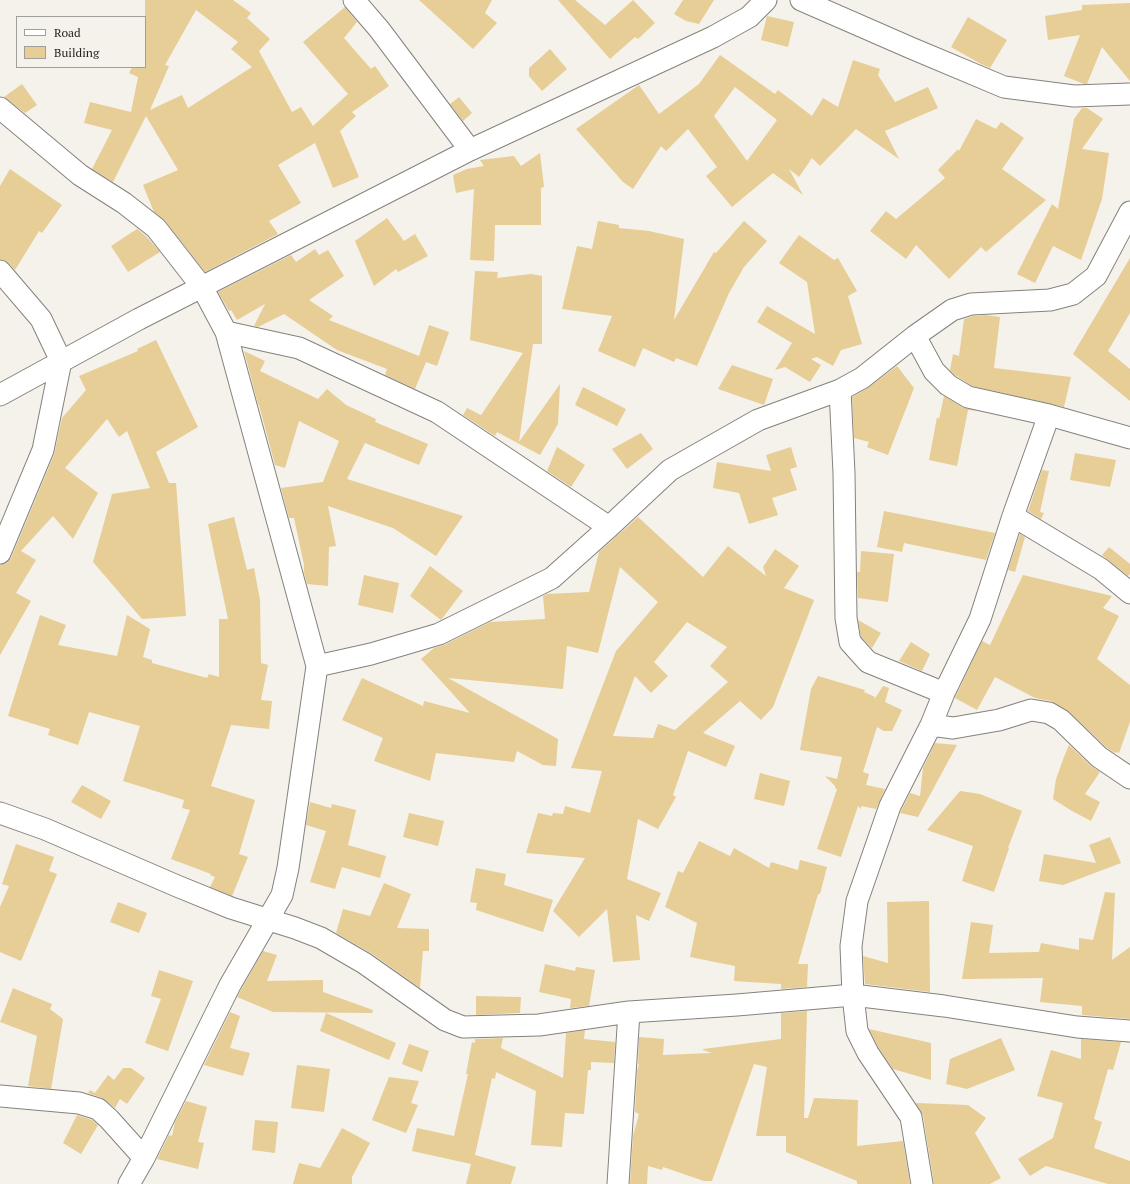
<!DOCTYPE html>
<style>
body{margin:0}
#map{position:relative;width:1130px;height:1184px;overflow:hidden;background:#f5f2eb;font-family:"PT Serif",serif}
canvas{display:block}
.legend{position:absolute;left:16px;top:16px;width:130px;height:52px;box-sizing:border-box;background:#f5f2eb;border:1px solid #a19f99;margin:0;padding:5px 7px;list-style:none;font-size:12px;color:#23221f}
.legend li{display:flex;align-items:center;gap:8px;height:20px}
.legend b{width:20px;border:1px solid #a19f99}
</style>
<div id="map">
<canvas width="1130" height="1184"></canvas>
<ul class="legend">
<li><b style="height:5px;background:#fff"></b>Road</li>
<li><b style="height:11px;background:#e7cd96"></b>Building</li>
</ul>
</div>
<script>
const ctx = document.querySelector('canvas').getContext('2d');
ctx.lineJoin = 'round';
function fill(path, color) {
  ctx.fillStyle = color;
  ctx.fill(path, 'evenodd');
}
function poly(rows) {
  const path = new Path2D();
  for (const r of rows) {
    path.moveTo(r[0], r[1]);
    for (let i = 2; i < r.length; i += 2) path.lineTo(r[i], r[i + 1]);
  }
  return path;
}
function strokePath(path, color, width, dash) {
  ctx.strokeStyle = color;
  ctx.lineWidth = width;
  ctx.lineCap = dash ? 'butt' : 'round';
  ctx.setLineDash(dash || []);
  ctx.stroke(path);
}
fill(poly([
 [145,0,233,0,251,13,247,18,270,39,259,51,292,112,301,107,313,126,348,94,303,42,345,7,357,22,344,38,371,69,375,66,389,86,352,112,356,116,340,131,359,177,333,188,315,143,278,165,301,203,269,221,278,234,205,272,165,221,154,212,143,185,178,170,146,116,113,182,92,169,112,130,84,123,90,102,131,112,138,77,129,73,132,67,145,67],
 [196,10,238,42,231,49,252,67,188,108,182,95,150,110,169,66,165,65],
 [419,0,492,0,485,13,497,23,473,49],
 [558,0,575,0,605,25,633,0,655,23,638,39,635,37,610,59],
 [683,0,714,0,699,24,686,21,674,14],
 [1130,3,1130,81,1102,47,1087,84,1084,84,1064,76,1080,35,1048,40,1045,16,1082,10,1082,5],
 [767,16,794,22,788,47,761,40],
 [968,17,1007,40,990,68,981,64,951,47],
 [550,49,567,69,542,91,529,76,529,68],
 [720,55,775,94,778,90,812,116,823,98,838,107,853,60,880,69,878,75,895,102,928,87,938,108,885,131,899,159,856,129,820,166,812,158,799,177,789,169,803,195,773,173,732,207,706,176,717,167,688,129,666,151,661,146,633,189,623,182,576,129,639,85,659,114,699,84],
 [735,87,777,120,747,161,714,116],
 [22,84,37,105,25,113,4,97],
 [459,97,472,113,463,121,450,104],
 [1082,108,1087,108,1103,119,1082,149,1109,153,1102,199,1081,260,1053,246,1035,283,1017,274,1052,204,1058,209,1074,119],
 [976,119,996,129,1001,122,1024,138,1002,169,1046,200,986,252,981,247,949,279,916,245,906,259,870,231,886,211,896,219,945,178,938,170,958,149,959,151],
 [540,153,544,187,541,188,541,225,495,225,494,261,470,260,474,189,456,193,453,175,467,169,484,166,480,160,514,156,521,166],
 [10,169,62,205,42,233,39,231,15,270,9,263,4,260,0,259,0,186],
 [387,218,404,241,415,234,428,256,398,272,396,269,374,286,355,241],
 [598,221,619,225,619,228,649,231,684,239,674,320,714,252,716,253,744,221,767,241,744,267,729,293,697,366,676,358,674,362,643,348,635,367,598,351,612,316,562,309,577,246,592,249],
 [137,229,147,237,160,252,128,272,111,246],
 [799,235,834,260,838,258,857,291,848,296,862,344,841,350,833,366,817,357,811,359,821,365,810,382,785,367,775,370,792,343,757,322,767,306,815,334,807,282,779,263],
 [315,249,319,255,328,250,344,276,309,300,333,316,329,320,419,356,429,325,449,332,437,366,426,362,415,389,385,375,387,369,337,350,284,314,258,327,254,326,265,304,237,320,231,310,229,311,218,292,291,255,296,262],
 [1130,258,1130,313,1108,351,1130,369,1130,401,1073,354],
 [475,271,498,272,497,278,531,274,542,276,542,344,533,344,519,442,560,384,558,424,540,455,497,432,495,436,463,415,467,408,481,415,523,353,470,340],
 [986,315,1000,317,994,368,1071,377,1064,407,972,386,955,375,950,370,953,354,959,356,964,319,973,316],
 [156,340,198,427,156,452,169,483,176,483,186,616,142,619,93,562,112,494,150,488,127,431,119,437,107,419,65,468,98,493,73,539,53,516,21,551,36,560,16,593,31,601,0,655,0,565,7,563,11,558,54,455,62,418,86,390,79,376,138,351,137,349],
 [244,351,265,361,260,371,318,399,327,389,346,405,376,419,375,422,428,444,419,465,365,443,347,479,463,516,436,556,393,528,328,506,336,546,329,547,328,586,307,584,304,572,304,565,294,518,289,518,281,488,323,482,339,441,299,421,285,468,275,465,259,405,258,404],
 [732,365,773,379,764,405,718,389],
 [897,366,914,388,888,455,867,447,869,442,854,438,852,397,869,387],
 [583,387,626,409,617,426,575,405],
 [944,396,962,407,978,411,968,410,957,466,929,460,937,417,939,419],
 [641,433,653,449,627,469,612,449],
 [557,447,585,465,571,487,547,471],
 [791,447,797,467,790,469,797,490,772,498,778,515,749,524,739,493,713,488,717,462,771,471,766,455],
 [1075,453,1116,460,1110,487,1070,480],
 [1042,470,1049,471,1040,512,1044,513,1041,519,1028,511],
 [884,511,995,533,986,560,904,543,902,552,877,547],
 [234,517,247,570,254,568,260,600,261,663,268,665,261,700,272,701,269,729,231,725,211,786,255,800,239,854,248,857,232,896,210,887,215,877,210,875,211,874,171,859,190,810,182,808,184,800,123,781,140,726,89,712,78,745,48,735,50,729,8,716,40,615,66,625,58,645,117,656,127,615,150,629,143,657,152,660,152,663,207,678,209,674,219,677,219,619,228,619,208,524],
 [638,517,703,577,728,546,766,576,763,567,775,549,799,566,784,588,814,600,773,707,761,720,740,701,703,733,735,746,726,767,688,751,673,795,676,797,658,829,638,819,627,879,661,893,649,921,636,915,640,960,613,962,607,909,579,937,553,911,585,858,526,853,538,813,552,816,553,813,563,814,565,806,590,813,602,771,571,768,616,651,658,602,620,567,598,653,567,646,563,689,448,678,558,739,556,766,543,765,517,751,514,762,436,753,430,781,374,761,383,738,342,720,362,678,423,706,424,701,470,713,421,659,434,648,444,645,490,622,545,619,543,596,547,594,589,592,599,552],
 [687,622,727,647,710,666,728,682,675,730,658,724,653,738,613,736,635,676,651,693,668,676,654,662],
 [1020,534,1025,537,1015,572,1008,570],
 [1109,547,1130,564,1130,574,1128,576,1102,555],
 [861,551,894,554,888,602,858,598,857,572,860,572],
 [430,566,463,591,441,620,410,596],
 [364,575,399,583,393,613,358,605],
 [1023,575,1112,596,1103,608,1119,616,1097,659,1130,685,1130,722,1119,753,1116,752,1115,753,1107,748,1067,710,1051,701,1035,698,995,677,977,710,955,698,982,641,990,645],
 [858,620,881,633,872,648,861,637],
 [911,642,930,654,922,671,899,661],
 [818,676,865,690,864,692,875,697,874,700,883,686,889,688,885,702,902,710,892,731,884,731,877,727,863,772,869,774,866,785,885,789,876,809,861,806,861,809,858,806,841,857,817,849,837,789,835,788,835,786,825,776,837,779,842,757,800,750,811,689],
 [935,743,957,745,918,817,900,813,910,793,920,796,923,768],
 [1069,745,1091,766,1100,772,1085,794,1100,802,1091,821,1072,811,1053,799,1056,779,1064,757,1066,757,1064,757],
 [760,773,790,781,784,806,754,799],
 [82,785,111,801,101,819,71,802],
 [960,791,980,794,1022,811,1008,848,1009,848,994,892,962,881,973,846,927,830],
 [310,802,331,808,332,804,356,810,348,845,386,856,380,878,342,867,335,889,310,882,326,831,306,825],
 [409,813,444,821,438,846,403,837],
 [1110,837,1121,863,1063,885,1039,881,1044,854,1096,863,1089,845],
 [699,841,730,856,734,848,769,868,771,862,798,870,800,860,827,867,820,894,818,894,798,964,808,964,807,987,781,989,781,984,734,981,735,966,690,957,697,923,665,907,678,871,683,873],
 [16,844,54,857,49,871,57,874,21,961,0,952,0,907,9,886,2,884],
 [476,868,506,874,504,885,553,900,543,932,476,910,477,903,470,902],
 [384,883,411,894,397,928,429,929,429,951,423,951,420,988,371,953,336,933,343,909,370,916],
 [1105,892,1115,893,1112,960,1130,947,1130,1019,1082,1015,1082,1006,1040,1002,1043,978,962,979,971,922,993,925,989,953,1039,952,1041,943,1079,950,1079,938,1093,940],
 [929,901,930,992,865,984,863,956,888,963,887,902],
 [118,902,147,913,139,933,110,922],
 [263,951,277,955,267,981,323,980,323,992,373,1010,372,1013,273,1012,237,997],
 [545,964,575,971,576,967,595,970,589,1006,570,1008,571,999,539,992],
 [159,970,193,981,168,1051,145,1043,161,999,151,996],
 [13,988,52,1004,50,1009,63,1019,51,1089,28,1086,37,1036,0,1022],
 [476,996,521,997,520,1013,476,1015],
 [807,1011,804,1118,808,1118,814,1098,858,1100,857,1146,903,1141,910,1184,857,1184,857,1181,786,1152,786,1136,756,1136,767,1067,754,1064,712,1181,704,1181,663,1167,662,1170,648,1166,647,1184,630,1184,633,1136,639,1114,635,1112,637,1072,639,1064,638,1064,639,1037,664,1039,663,1055,712,1053,703,1050,703,1049,781,1039,781,1013],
 [230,1012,240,1016,230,1048,250,1053,243,1076,204,1065],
 [326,1013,396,1043,389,1060,320,1031],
 [869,1029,931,1043,931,1080,893,1069,878,1047],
 [585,1030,584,1039,615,1042,614,1063,591,1062,591,1070,588,1070,584,1114,565,1113,562,1147,531,1145,536,1091,496,1072,495,1079,492,1078,475,1155,516,1167,511,1184,466,1184,471,1164,412,1151,417,1128,454,1136,468,1074,466,1074,472,1042,475,1043,475,1039,503,1038,501,1048,563,1078,566,1033],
 [1001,1038,1015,1070,967,1089,946,1084,950,1059],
 [1081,1039,1121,1042,1113,1070,1108,1069,1094,1119,1102,1122,1094,1148,1130,1161,1130,1184,1108,1184,1046,1166,1030,1176,1018,1159,1053,1138,1063,1103,1037,1096,1051,1050,1081,1059],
 [409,1044,429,1051,422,1072,402,1064],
 [297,1065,330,1069,324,1112,291,1108],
 [123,1068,131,1068,145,1078,127,1104,120,1099,115,1108,102,1098,88,1093,90,1090,95,1093,108,1075,114,1080],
 [389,1077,419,1081,411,1103,418,1105,406,1133,372,1120],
 [186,1101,207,1107,198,1142,204,1143,198,1169,157,1159,169,1135,172,1136,175,1122],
 [916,1103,968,1105,986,1118,975,1133,1001,1178,990,1184,934,1184,923,1115],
 [77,1115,92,1120,98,1125,81,1154,63,1143],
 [255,1120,278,1122,275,1153,252,1150],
 [342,1128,370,1143,352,1177,352,1184,293,1184,299,1163,320,1168]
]), '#e7cd96');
const street = poly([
 [354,0,379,29,470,150],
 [801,0,911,48,1004,87,1074,96,1130,94],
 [0,108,80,175,124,203,156,228,202,287,226,332,317,666,288,868,282,895,230,985,144,1158,129,1184],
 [0,271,41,319,61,361,43,450,0,553],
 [226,332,299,348,437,412,609,527],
 [915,336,934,371,948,385,968,397,1049,415,1130,438],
 [840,390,844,473,846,618,850,642,868,662,944,693],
 [0,395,139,319,470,150,713,37,749,17,766,0],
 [1013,516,1101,569,1130,593],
 [317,666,371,654,439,634,552,578,609,527,670,470,758,420,840,390,862,378,915,336,952,310,971,304,1050,300,1073,294,1096,276,1130,212],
 [931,725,953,728,999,720,1031,710,1049,713,1061,720,1099,757,1130,778],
 [0,813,45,829,177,886,231,908,295,928,321,938,364,963,445,1020,463,1027,539,1025,629,1012,737,1005,853,995,944,1006,1077,1027,1130,1031],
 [0,1096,79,1103,98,1109,109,1119,144,1158],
 [618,1184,629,1012],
 [922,1184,911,1117,868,1053,857,1031,853,995,851,946,857,901,890,806,931,725,944,693,980,619,1013,516,1049,415]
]);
strokePath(street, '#85827c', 23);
strokePath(street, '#fff', 21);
</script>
